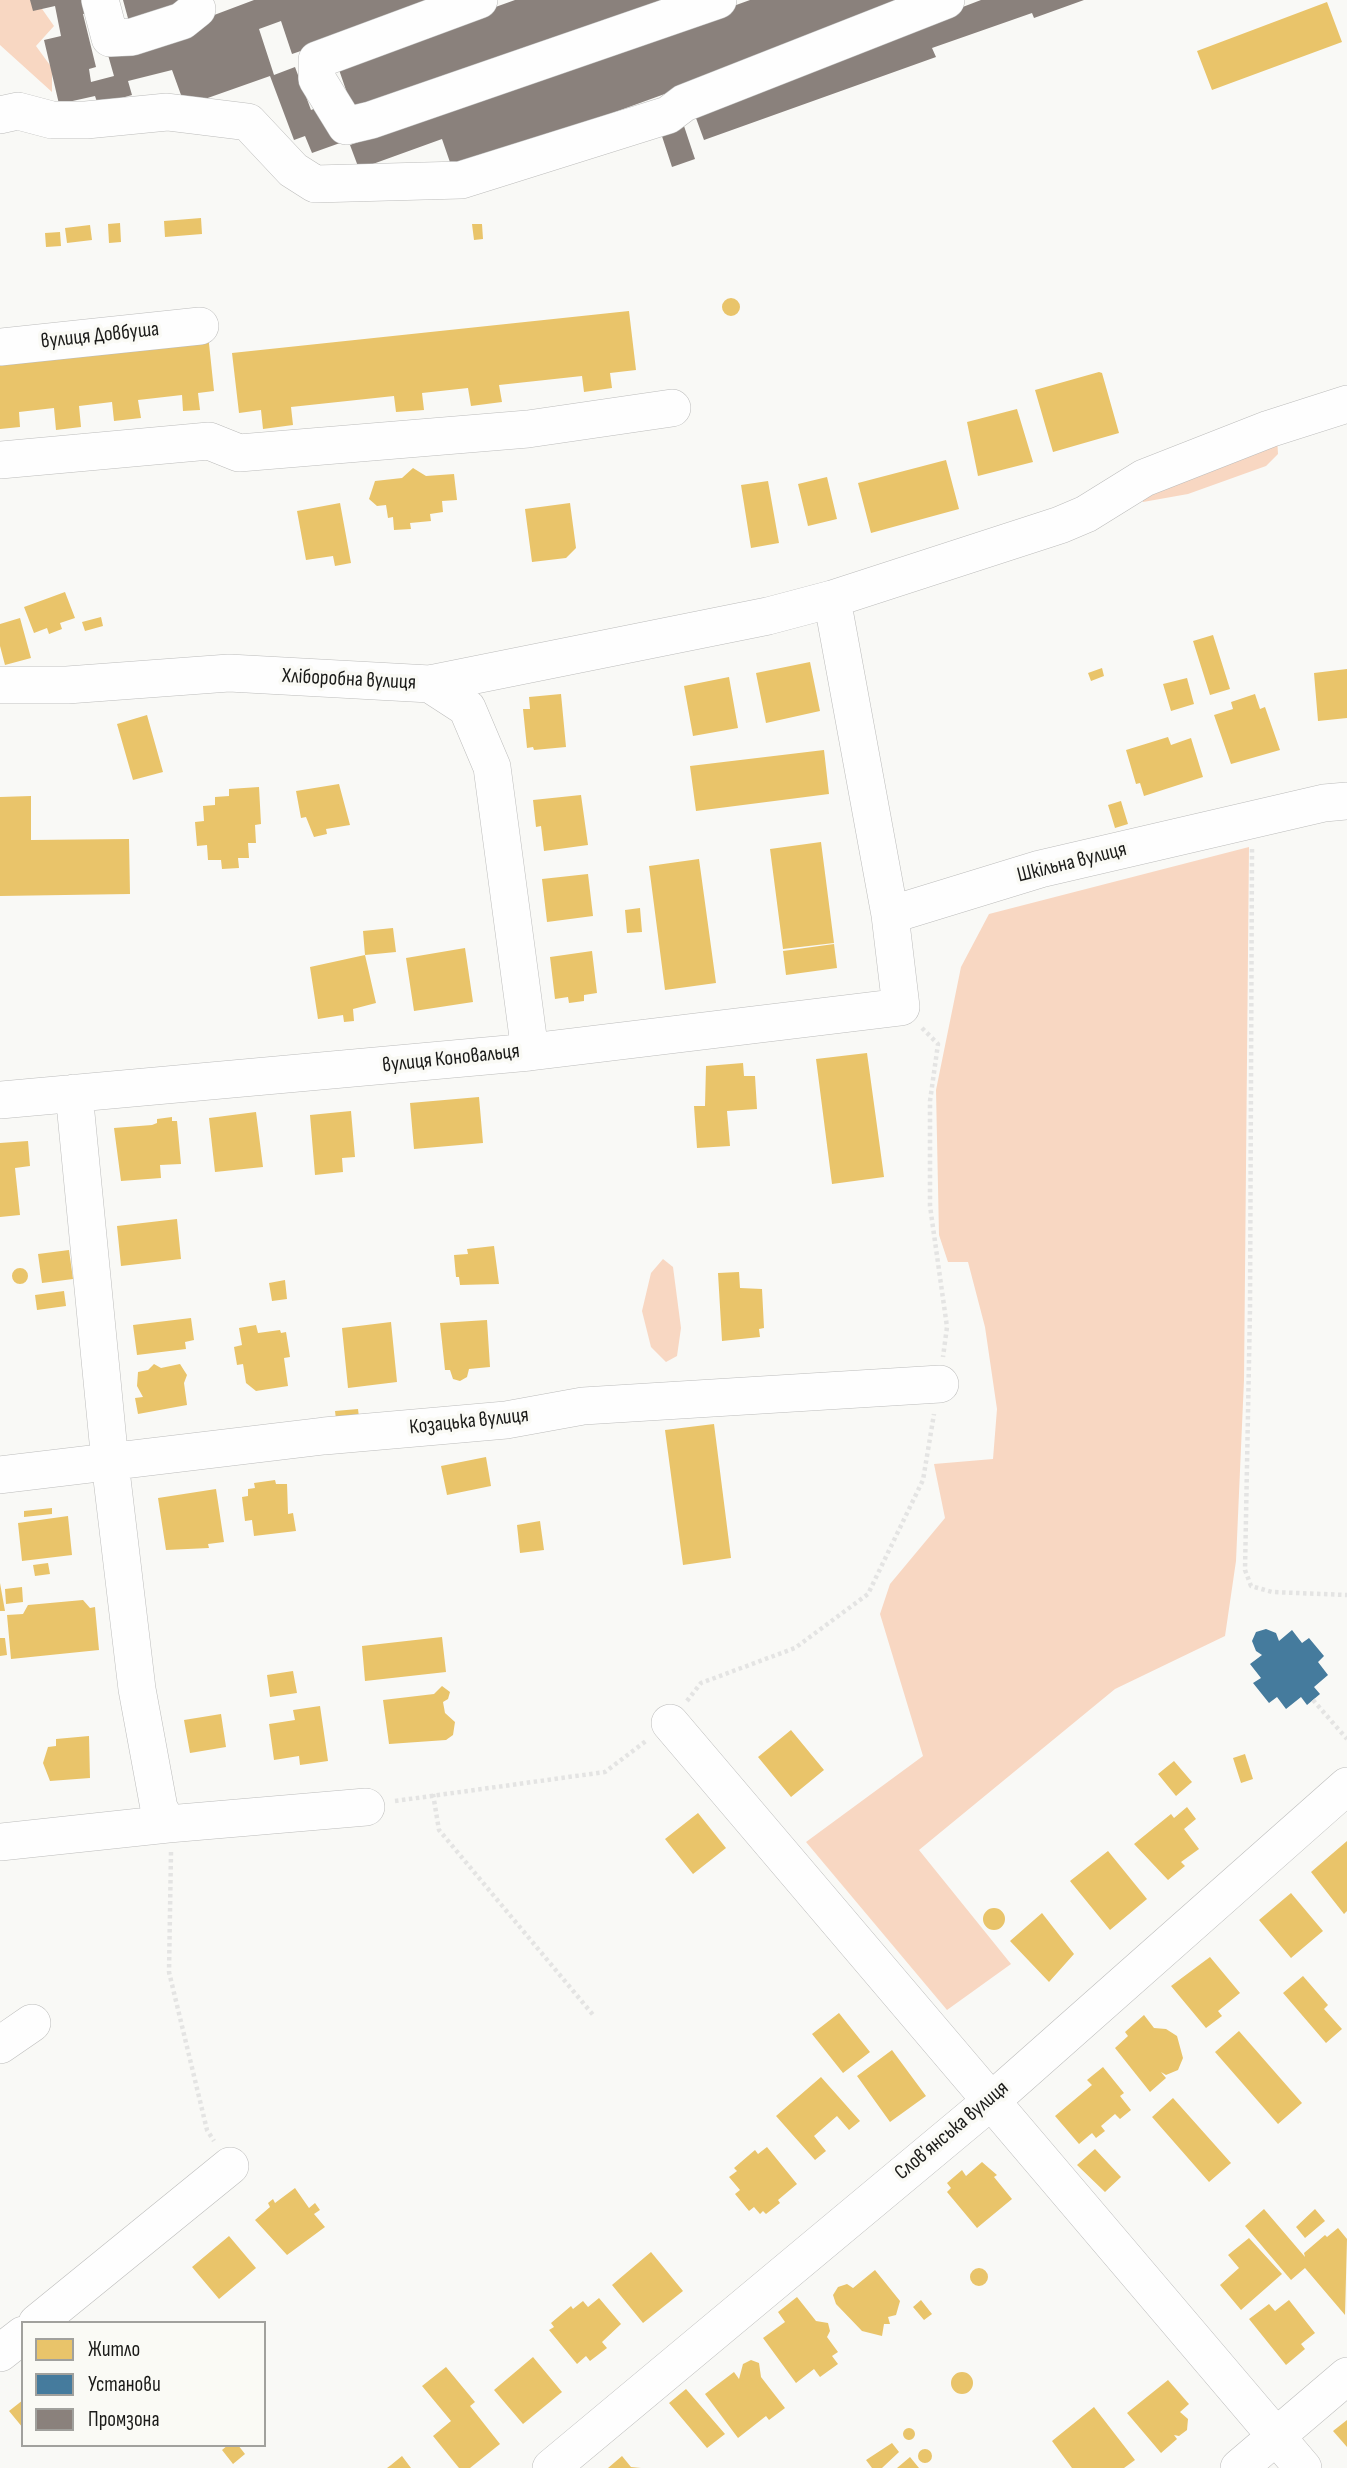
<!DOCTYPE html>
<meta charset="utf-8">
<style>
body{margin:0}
#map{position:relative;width:1347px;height:2468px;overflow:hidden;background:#f9f9f6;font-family:"Sofia Sans Condensed",sans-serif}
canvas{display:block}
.legend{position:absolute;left:21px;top:2321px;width:245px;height:126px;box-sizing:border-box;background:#fafaf5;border:2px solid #a1a19d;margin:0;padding:9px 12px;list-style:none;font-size:21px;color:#1b1b19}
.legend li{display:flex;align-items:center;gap:14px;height:35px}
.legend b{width:35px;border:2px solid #a1a19d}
</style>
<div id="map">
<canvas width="1347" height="2468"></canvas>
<ul class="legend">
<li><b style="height:19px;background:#e9c46a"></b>Житло</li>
<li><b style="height:19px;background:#457b9d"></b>Установи</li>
<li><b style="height:19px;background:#8a817c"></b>Промзона</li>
</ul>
</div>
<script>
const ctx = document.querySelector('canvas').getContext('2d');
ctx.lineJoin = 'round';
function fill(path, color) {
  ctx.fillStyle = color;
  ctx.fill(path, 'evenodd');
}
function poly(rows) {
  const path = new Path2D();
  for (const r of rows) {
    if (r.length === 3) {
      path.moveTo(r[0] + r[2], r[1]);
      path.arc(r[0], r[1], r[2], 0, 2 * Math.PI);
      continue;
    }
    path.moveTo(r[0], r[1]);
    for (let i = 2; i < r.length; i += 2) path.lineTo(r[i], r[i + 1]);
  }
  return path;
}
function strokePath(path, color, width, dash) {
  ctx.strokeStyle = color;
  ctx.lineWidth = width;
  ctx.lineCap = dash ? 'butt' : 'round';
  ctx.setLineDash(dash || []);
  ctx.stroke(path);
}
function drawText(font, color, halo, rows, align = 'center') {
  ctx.font = font + ' "Sofia Sans Condensed",sans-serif';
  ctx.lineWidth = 7;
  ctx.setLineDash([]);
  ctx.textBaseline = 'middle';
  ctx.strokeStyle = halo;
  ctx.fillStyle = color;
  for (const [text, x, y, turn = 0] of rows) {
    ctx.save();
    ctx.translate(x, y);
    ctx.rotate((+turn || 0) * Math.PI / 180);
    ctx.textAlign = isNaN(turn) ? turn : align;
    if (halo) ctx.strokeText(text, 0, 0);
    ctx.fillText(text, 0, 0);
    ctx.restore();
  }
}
fill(poly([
 [0,0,43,0,40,6,54,26,36,46,52,68,52,92,0,45],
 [1277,437,1278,454,1266,466,1188,494,1143,502,1140,495],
 [1249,847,1244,1380,1236,1561,1225,1636,1115,1689,919,1850,1011,1964,947,2010,806,1842,923,1756,880,1614,890,1584,945,1518,934,1464,993,1459,997,1409,985,1327,968,1262,948,1262,939,1235,936,1090,961,967,989,914],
 [663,1259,673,1267,681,1328,677,1356,666,1362,651,1347,642,1311,651,1273]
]), '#f8d7c2');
fill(poly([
 [1327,2,1342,42,1212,90,1197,51],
 [201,218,202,234,165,237,164,221],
 [120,223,121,242,109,243,108,224],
 [472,224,482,224,483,239,474,240],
 [90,225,92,240,67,243,65,228],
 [60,232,61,246,46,247,45,233],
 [731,307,9],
 [629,311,636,370,610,373,612,388,584,392,582,376,499,385,502,402,471,406,468,388,422,393,424,410,396,412,394,396,291,407,293,425,263,429,261,410,239,413,232,353],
 [208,334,214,391,198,393,200,410,183,411,182,395,138,400,141,418,114,421,112,402,79,406,81,427,56,430,54,408,19,412,20,427,0,429,0,357],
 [1099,372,1102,373,1119,433,1053,452,1035,390],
 [1017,409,1033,462,978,476,967,422],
 [946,460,959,509,871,533,858,483],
 [413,468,426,476,454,474,457,500,442,501,443,512,430,514,431,521,410,523,411,529,394,530,393,517,388,518,386,505,377,506,369,499,375,481,402,478],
 [827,477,837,519,808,526,798,484],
 [768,481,779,543,751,548,741,485],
 [340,503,351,563,335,566,333,556,306,560,297,511],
 [570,503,576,548,566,558,532,562,525,509],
 [65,592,75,618,60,623,62,629,49,634,47,628,34,633,24,607],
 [101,617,103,626,85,631,82,622],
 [20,618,31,658,5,665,0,646,0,624],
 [1213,635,1230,689,1210,695,1193,641],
 [810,662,820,711,766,723,756,673],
 [1102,668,1104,676,1091,681,1088,673],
 [1347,669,1347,718,1318,721,1314,673],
 [729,677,738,728,693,736,684,686],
 [1187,678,1194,704,1171,711,1163,684],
 [561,694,566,747,534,750,533,747,527,748,523,709,530,709,529,697],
 [1255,694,1260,709,1265,707,1280,750,1231,764,1214,715,1233,709,1231,702],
 [147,715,163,772,133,780,117,724],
 [1168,737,1171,745,1191,738,1203,777,1144,796,1140,783,1136,784,1126,750],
 [824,750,829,794,696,811,690,766],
 [339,784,350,825,326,829,327,834,314,837,306,817,301,818,296,791],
 [259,787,261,824,255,825,256,843,248,843,249,858,238,858,239,868,222,869,221,860,208,860,207,845,197,846,195,822,204,821,203,806,215,805,215,797,229,796,229,789],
 [581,795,588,845,544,851,541,826,536,827,533,800],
 [31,796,31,840,129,839,130,894,0,896,0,797],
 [1121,801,1128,824,1115,828,1108,805],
 [821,842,834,943,783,949,770,849],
 [699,859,716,983,665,990,649,866],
 [588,874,593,916,547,922,542,879],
 [640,908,642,932,627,933,625,910],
 [393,928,396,952,365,955,363,931],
 [834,944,837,968,786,975,783,951],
 [465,948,473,1002,414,1011,406,958],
 [592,951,597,993,584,995,584,1001,569,1003,568,997,555,999,550,957],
 [365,955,376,1003,353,1009,354,1021,344,1022,343,1015,318,1019,310,967],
 [867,1053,884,1177,832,1184,816,1059],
 [743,1063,744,1076,755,1076,757,1109,727,1111,730,1146,697,1148,694,1106,705,1106,706,1066],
 [479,1097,483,1143,414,1149,410,1103],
 [351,1111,355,1157,342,1158,343,1172,315,1175,310,1115],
 [256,1112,263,1167,215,1172,209,1118],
 [172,1117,172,1121,177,1121,181,1164,160,1165,161,1178,121,1181,114,1128,152,1125,157,1123,157,1119],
 [28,1141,30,1166,15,1168,20,1215,0,1217,0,1143],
 [177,1219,181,1259,121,1266,117,1226],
 [494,1246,499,1284,460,1285,459,1277,456,1277,454,1255,468,1254,467,1249],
 [69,1250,73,1279,42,1283,38,1254],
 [20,1276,8],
 [739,1272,740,1288,762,1289,764,1328,759,1329,760,1337,722,1341,718,1273],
 [285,1280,287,1299,272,1301,269,1283],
 [64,1291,66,1306,37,1310,35,1295],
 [191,1318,194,1340,185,1342,186,1349,137,1355,133,1325],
 [487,1320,490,1367,469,1369,467,1377,460,1381,453,1379,450,1370,445,1370,440,1323],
 [391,1322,397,1382,348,1388,342,1328],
 [256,1325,258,1333,280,1330,281,1333,286,1332,290,1357,284,1358,288,1386,256,1391,246,1383,243,1364,237,1365,234,1347,242,1345,239,1328],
 [154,1364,161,1368,180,1364,187,1375,184,1383,187,1405,138,1414,135,1398,143,1397,137,1386,138,1372,148,1370],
 [358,1409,360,1425,337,1427,335,1411],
 [714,1424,731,1558,683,1565,665,1430],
 [486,1457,491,1486,447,1495,441,1466],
 [275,1480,276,1484,287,1484,288,1514,293,1513,296,1531,254,1536,252,1520,245,1521,242,1497,248,1496,248,1489,255,1488,254,1483],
 [216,1489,224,1542,208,1544,209,1548,166,1550,158,1498],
 [52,1508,52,1514,24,1517,24,1511],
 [68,1516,72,1555,22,1561,18,1523],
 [540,1521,544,1550,520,1553,517,1525],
 [48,1563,50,1574,35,1576,33,1565],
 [0,1583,5,1611,0,1611],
 [22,1587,23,1602,6,1604,5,1589],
 [83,1600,90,1608,95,1607,99,1650,11,1659,7,1615,23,1614,28,1605],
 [442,1637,446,1672,365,1681,362,1646],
 [0,1638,5,1638,7,1655,0,1656],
 [293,1671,297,1693,270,1697,267,1675],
 [442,1686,450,1692,448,1699,443,1702,445,1713,455,1722,453,1735,446,1740,389,1744,383,1700,434,1694],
 [320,1706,328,1761,300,1765,299,1756,274,1760,269,1724,295,1720,293,1710],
 [221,1714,226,1747,190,1753,184,1720],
 [791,1730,824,1770,791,1797,758,1757],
 [89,1736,90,1778,50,1781,43,1763,48,1747,56,1746,56,1739],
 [1245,1754,1253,1779,1241,1783,1233,1758],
 [1174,1761,1192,1782,1176,1796,1158,1774],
 [1187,1807,1196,1819,1184,1829,1199,1849,1181,1862,1185,1866,1168,1880,1134,1844,1171,1814,1174,1818],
 [698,1813,726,1848,693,1874,665,1839],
 [1347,1841,1347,1911,1344,1914,1311,1872],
 [1108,1851,1147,1899,1110,1930,1070,1881],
 [1291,1893,1323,1931,1291,1958,1259,1920],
 [994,1919,11],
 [1042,1913,1074,1954,1049,1982,1010,1941],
 [1210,1957,1240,1993,1218,2011,1222,2016,1206,2028,1171,1986],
 [1303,1976,1328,2005,1324,2009,1342,2029,1326,2043,1283,1993],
 [839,2013,870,2052,843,2073,812,2034],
 [1144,2015,1154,2028,1166,2029,1177,2036,1183,2058,1178,2070,1166,2075,1161,2072,1166,2078,1150,2092,1115,2048,1128,2036,1125,2032],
 [1239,2031,1302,2103,1278,2124,1215,2052],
 [892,2050,926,2096,890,2122,857,2076],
 [1103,2067,1124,2093,1120,2096,1131,2110,1120,2119,1115,2114,1101,2126,1105,2131,1096,2138,1092,2133,1079,2144,1055,2116,1092,2085,1087,2080],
 [821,2077,860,2121,849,2130,837,2116,814,2136,826,2151,815,2160,776,2116],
 [1173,2098,1231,2163,1209,2182,1152,2117],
 [767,2147,797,2184,778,2200,780,2203,766,2214,763,2211,760,2214,754,2207,749,2211,735,2194,740,2190,729,2177,737,2171,734,2168,755,2150,758,2154],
 [1095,2149,1121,2177,1105,2192,1077,2165],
 [982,2162,997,2175,994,2177,1012,2199,977,2228,947,2192,951,2188,947,2183,962,2170,966,2176],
 [295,2188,309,2208,315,2203,320,2210,314,2214,325,2227,287,2255,255,2220,270,2207,268,2203,273,2199,275,2203],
 [1264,2209,1305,2257,1304,2253,1325,2235,1327,2237,1338,2228,1347,2239,1345,2315,1305,2268,1291,2280,1245,2226],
 [1315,2209,1325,2221,1305,2238,1296,2227],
 [229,2236,256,2268,219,2299,192,2267],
 [1249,2238,1282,2274,1241,2310,1220,2285,1239,2268,1228,2255],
 [651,2252,683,2291,643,2323,612,2285],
 [979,2277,9],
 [875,2270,900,2301,896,2315,888,2317,890,2324,884,2324,882,2336,862,2331,836,2304,833,2295,838,2287,847,2284,853,2288],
 [797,2297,816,2321,828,2323,830,2331,827,2337,838,2352,832,2356,838,2364,820,2377,814,2369,796,2383,763,2338,785,2322,778,2312],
 [599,2298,621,2324,602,2342,607,2348,590,2361,586,2356,577,2364,549,2330,554,2327,551,2323,571,2306,573,2309,583,2301,588,2307],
 [921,2300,932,2314,924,2320,913,2307],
 [1289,2300,1315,2333,1301,2344,1305,2349,1286,2365,1249,2319,1269,2304,1275,2311],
 [533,2357,562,2392,523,2424,494,2390],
 [751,2360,759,2363,761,2377,785,2408,769,2420,766,2416,738,2438,705,2394,734,2372,739,2379,743,2364],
 [446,2367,475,2402,470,2406,500,2444,470,2468,459,2468,433,2436,451,2421,422,2386],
 [962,2383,11],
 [1168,2380,1189,2404,1180,2412,1188,2419,1187,2430,1179,2436,1174,2435,1177,2439,1161,2453,1127,2413],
 [686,2389,725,2434,707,2448,669,2403],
 [23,2400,23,2428,9,2411],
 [1094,2407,1135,2460,1124,2468,1072,2468,1052,2441],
 [1347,2420,1347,2447,1333,2431],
 [909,2434,6],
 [892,2443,899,2452,882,2468,872,2468,866,2460],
 [228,2445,238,2445,245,2454,233,2464,222,2450],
 [925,2456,7],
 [402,2456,411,2468,387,2468,391,2465],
 [622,2456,631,2467,641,2468,608,2468],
 [910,2457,919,2468,897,2468]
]), '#e9c46a');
fill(poly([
 [1266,1629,1276,1633,1279,1641,1292,1630,1302,1643,1309,1638,1324,1656,1318,1662,1328,1675,1314,1687,1320,1694,1307,1705,1301,1697,1286,1709,1277,1697,1269,1703,1253,1683,1261,1678,1250,1664,1262,1655,1256,1651,1252,1641,1256,1632]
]), '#457b9d');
fill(poly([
 [30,0,86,0,89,13,83,14,96,67,89,69,91,82,114,76,108,55,254,0,449,0,292,54,281,21,259,29,274,75,295,67,311,110,319,107,340,143,312,153,305,136,294,140,270,76,185,106,172,70,128,81,132,95,98,105,95,96,59,104,44,40,61,36,55,6,33,11],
 [123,0,180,0,182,8,129,22],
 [515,0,675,0,355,116,337,64],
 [750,0,923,0,453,171,442,139,359,169,350,145],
 [981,0,1084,0,1034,18,1032,13,932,48,936,57,704,140,693,110],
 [681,117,695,159,672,167,658,124]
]), '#8a817c');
const minor = poly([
 [100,0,110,38,132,37,182,21,197,9],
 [479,0,317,60,317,79,346,126,371,120,718,0],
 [0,115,18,111,52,120,86,120,167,112,248,122,293,170,315,184,461,180,668,115,684,103,946,0],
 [0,347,200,326],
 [0,460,209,441,239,453,528,429,672,408],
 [430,684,768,616,832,599],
 [0,685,67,685,229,673,430,684,467,708,492,767,530,1052],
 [890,915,832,599,1060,525,1086,514,1144,478,1269,429,1347,404],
 [74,1093,110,1462,137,1689,159,1808,168,1824,366,1807],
 [0,1100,530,1052,901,1007,890,915,1040,869,1324,803,1347,801],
 [0,1475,324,1436,506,1420,583,1406,940,1384],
 [670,1723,1303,2468],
 [0,1842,168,1824],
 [0,2045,32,2023],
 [37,2323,230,2166],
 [0,2353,23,2335],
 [551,2468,990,2102,1347,1786],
 [1239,2468,1347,2376]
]);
strokePath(minor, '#bcbcbb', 38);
strokePath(poly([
 [1252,849,1250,1309,1245,1570,1251,1586,1272,1592,1347,1595],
 [922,1028,938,1044,930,1101,930,1206,947,1327,943,1357],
 [1313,1700,1347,1739],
 [687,1701,701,1683,795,1648,868,1594,923,1480,934,1414],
 [433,1794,439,1830,594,2016],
 [395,1801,605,1772,646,1741],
 [171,1852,169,1972,207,2130,214,2141]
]), '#e4e4e3', 4.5, [3.5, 3.5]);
strokePath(minor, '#fefefe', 37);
drawText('21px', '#1b1b19', '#fafaf5', [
 ["вулиця Довбуша",100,336,-6],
 ["Хліборобна вулиця",349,680,3],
 ["Шкільна вулиця",1072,863,-14],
 ["вулиця Коновальця",451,1059,-6],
 ["Козацька вулиця",469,1422,-6],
 ["Словʼянська вулиця",952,2131,-40]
]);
</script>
